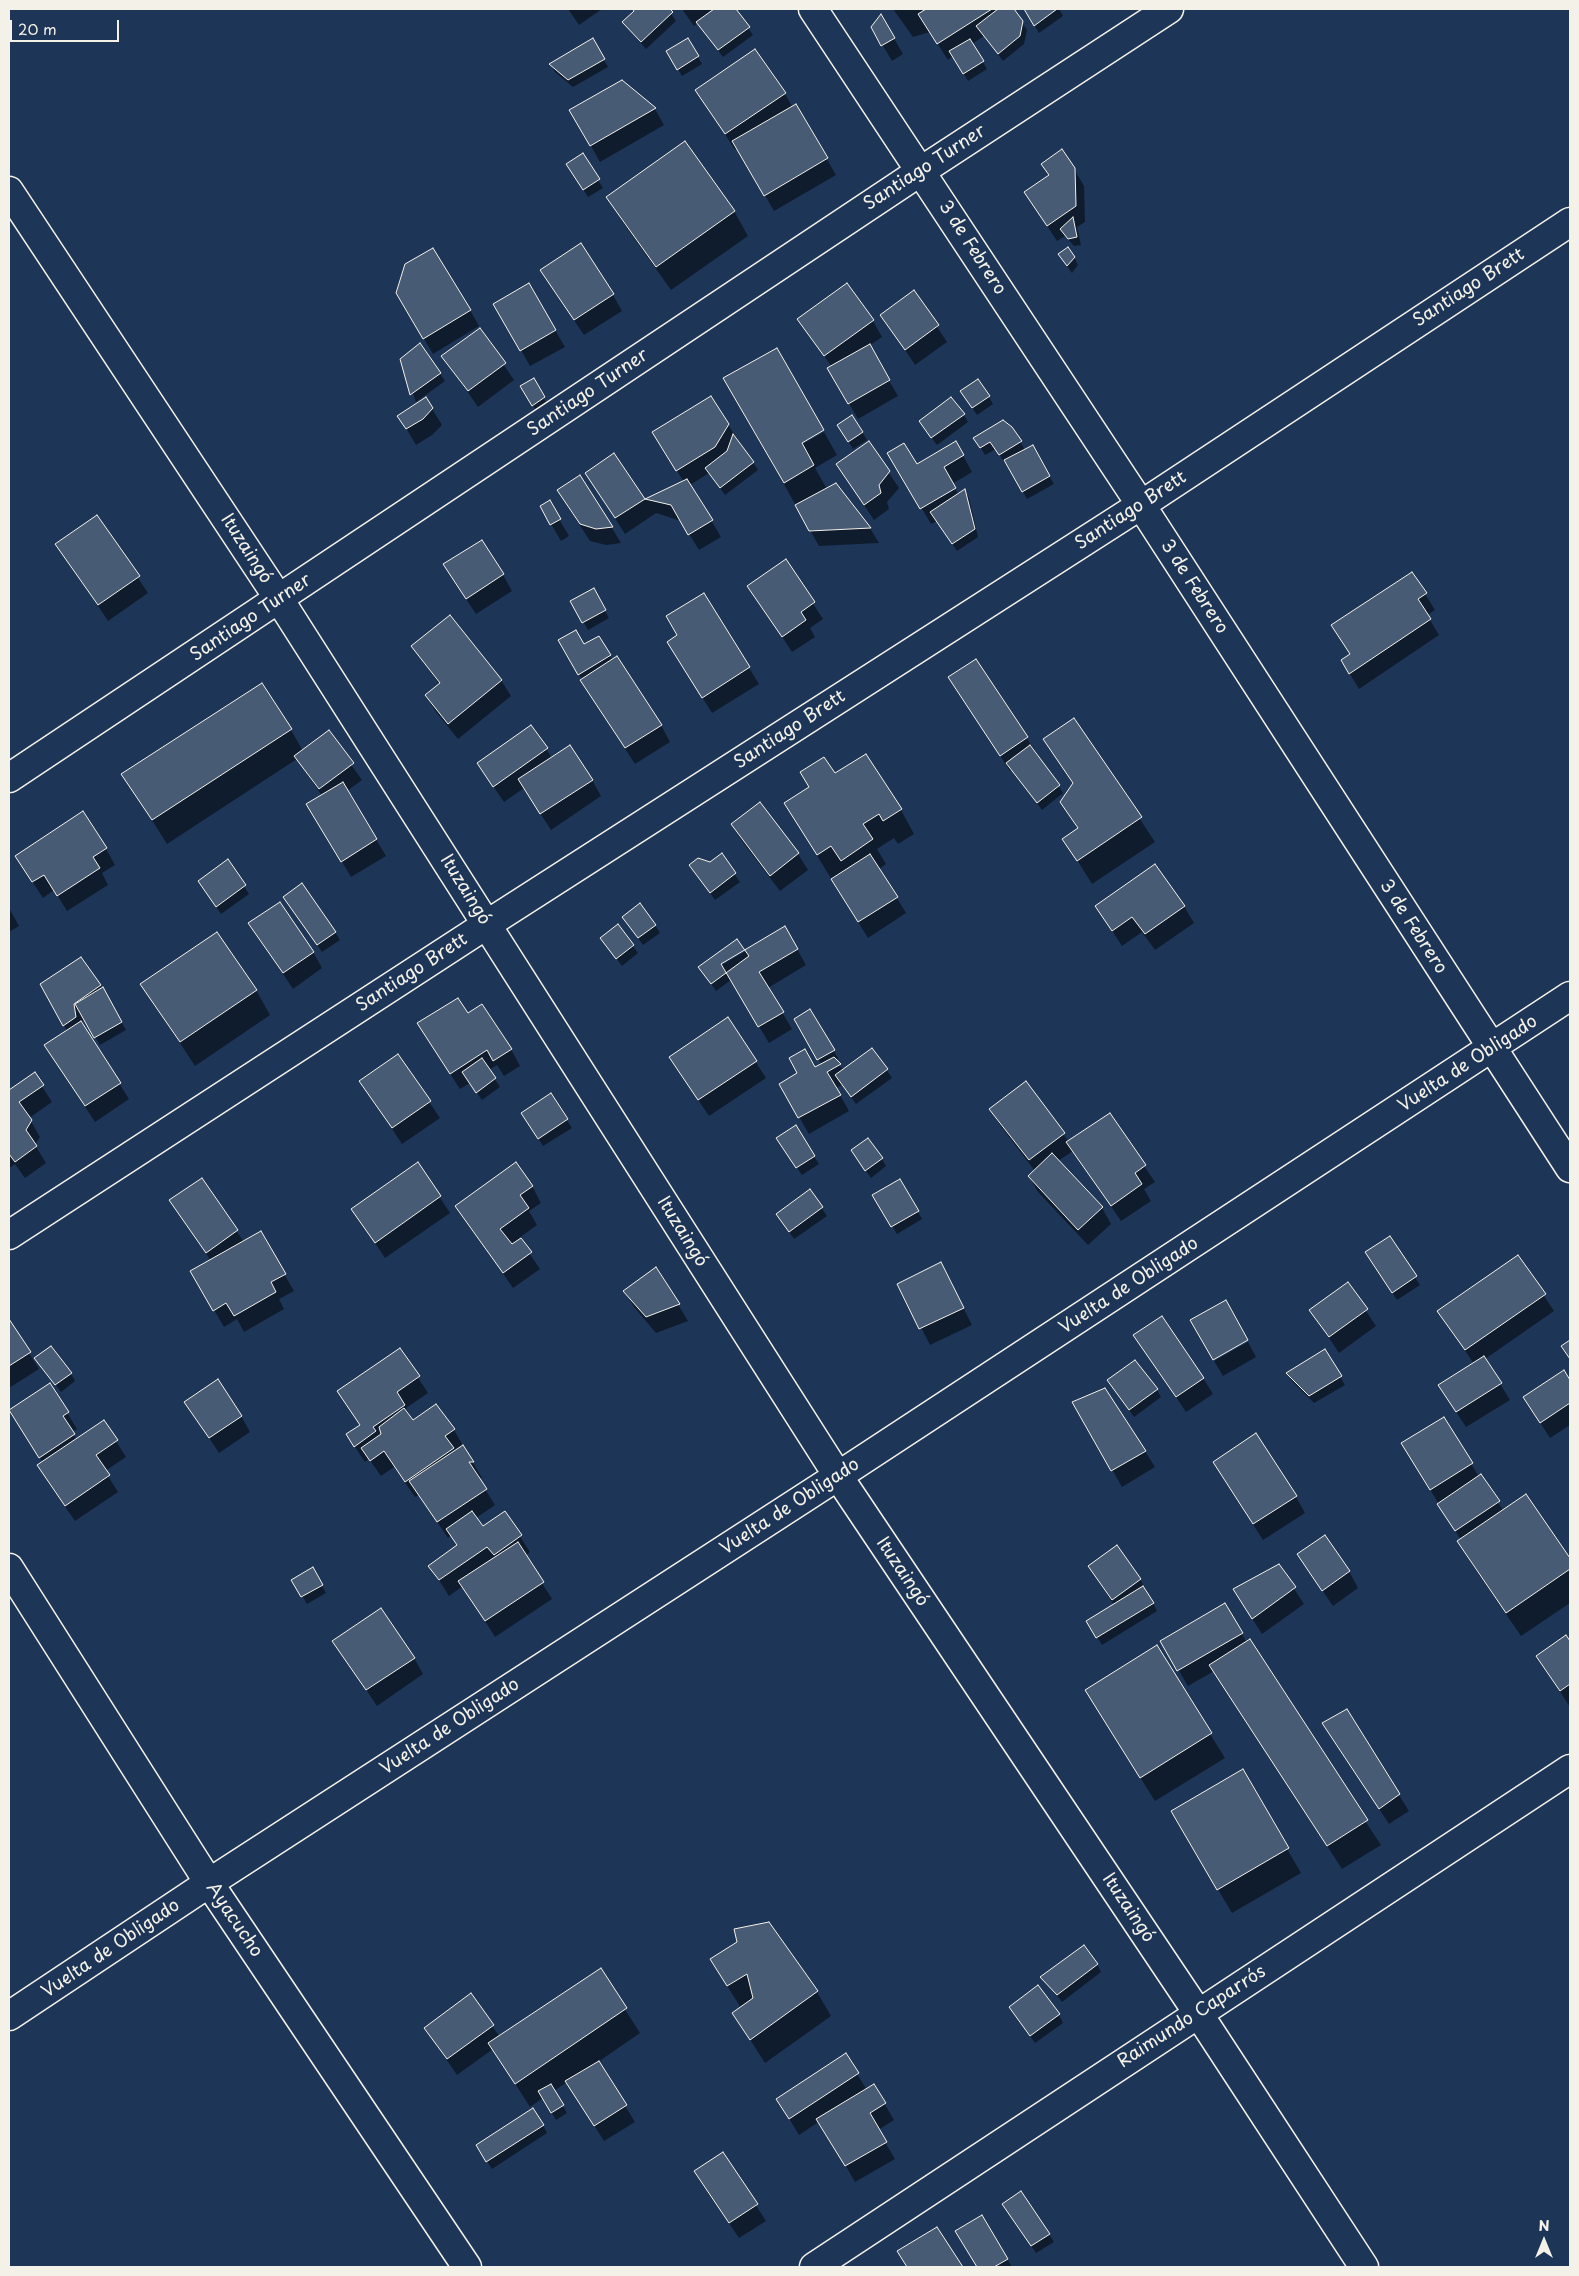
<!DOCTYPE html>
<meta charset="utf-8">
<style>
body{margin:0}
#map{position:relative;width:1579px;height:2276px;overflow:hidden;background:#1d3557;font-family:"Playpen Sans",sans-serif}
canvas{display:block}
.frame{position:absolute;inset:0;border:10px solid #f4f1e8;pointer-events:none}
.north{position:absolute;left:1519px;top:2216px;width:50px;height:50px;-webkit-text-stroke:4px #1d3557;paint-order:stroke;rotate:0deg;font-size:14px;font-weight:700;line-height:20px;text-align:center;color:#f4f1e8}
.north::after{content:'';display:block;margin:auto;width:18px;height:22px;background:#f4f1e8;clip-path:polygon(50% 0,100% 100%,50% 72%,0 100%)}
.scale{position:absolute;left:10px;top:20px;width:109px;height:22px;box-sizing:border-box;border:2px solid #f4f1e8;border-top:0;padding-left:6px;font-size:15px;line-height:18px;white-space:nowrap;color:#f4f1e8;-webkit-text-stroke:4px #1d3557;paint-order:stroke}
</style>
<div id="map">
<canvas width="1579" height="2276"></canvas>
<div class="frame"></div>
<div class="north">N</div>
<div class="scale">20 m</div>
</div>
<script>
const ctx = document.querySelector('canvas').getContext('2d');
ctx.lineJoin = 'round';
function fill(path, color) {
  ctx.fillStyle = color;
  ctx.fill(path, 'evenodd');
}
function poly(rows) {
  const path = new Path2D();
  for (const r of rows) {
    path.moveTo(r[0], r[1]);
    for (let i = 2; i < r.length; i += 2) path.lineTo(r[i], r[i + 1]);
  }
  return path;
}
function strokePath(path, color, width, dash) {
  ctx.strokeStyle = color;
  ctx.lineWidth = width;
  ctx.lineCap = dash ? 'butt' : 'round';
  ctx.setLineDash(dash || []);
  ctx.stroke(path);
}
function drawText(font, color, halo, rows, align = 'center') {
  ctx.font = font + ' "Playpen Sans",sans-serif';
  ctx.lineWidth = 4.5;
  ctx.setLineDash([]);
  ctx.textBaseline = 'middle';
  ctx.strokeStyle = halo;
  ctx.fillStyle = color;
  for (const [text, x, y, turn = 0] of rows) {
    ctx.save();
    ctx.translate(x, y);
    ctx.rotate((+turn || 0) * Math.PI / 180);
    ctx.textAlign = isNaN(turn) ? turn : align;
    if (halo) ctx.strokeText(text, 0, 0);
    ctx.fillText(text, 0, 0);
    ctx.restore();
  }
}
fill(poly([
 [568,9,602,9,579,25],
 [635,9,668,9,676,21,646,49,624,23,636,11],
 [682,9,735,9,753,35,723,57,698,23,694,26],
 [893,9,1013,9,1027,30,1024,44,1003,61,984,36,972,44,987,69,968,81,953,56,948,60,930,32,913,37],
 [1025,9,1059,9,1063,16,1039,33],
 [881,16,903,54,892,61,872,27],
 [687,39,702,64,682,76,667,51],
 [592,40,608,67,573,87,555,72,551,65],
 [622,81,655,109,664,125,600,162,571,110],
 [697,90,785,94,793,108,796,106,836,175,774,211,738,148,735,150],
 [582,155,603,188,588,197,572,172],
 [1042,164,1074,169,1084,186,1085,222,1077,227,1081,245,1074,246,1065,236,1057,241,1025,192,1049,176],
 [608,197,734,211,748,236,671,290,622,221],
 [1074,257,1078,265,1072,273,1064,262],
 [529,285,565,347,530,366,495,304],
 [551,286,613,295,622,311,584,335],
 [914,292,947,342,915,365,882,315],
 [407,310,470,310,479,326,433,354],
 [798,319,873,321,882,337,869,346,898,396,858,419,829,369,832,367],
 [480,330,514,380,478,407,443,356],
 [420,345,445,381,416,402,401,359],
 [724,379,797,447,824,432,837,455,815,468,827,489,835,484,870,528,879,543,819,546],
 [533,380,553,414,542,421,522,386],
 [989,397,993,404,977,415,966,399],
 [432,409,442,425,432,435,416,445,399,416],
 [964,415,968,422,937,445,925,429],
 [728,425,758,470,725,495,709,473,690,485,721,537,699,550,681,521,656,513,625,534,586,473,614,455,645,500,684,482,663,449],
 [1012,428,1025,450,1032,447,1054,484,1027,499,1006,461,1004,462,996,449,985,455,975,439],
 [862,432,867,440,853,449,843,433],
 [869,443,899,488,887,502,889,509,874,520,837,465],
 [956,443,972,472,952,484,959,495,965,491,969,498,978,537,957,551,937,521,931,524,889,453,916,466],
 [579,477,612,528,621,543,606,545,590,541,568,507,559,490],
 [549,502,569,536,561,541,541,507],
 [97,517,148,593,108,621,57,544],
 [785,561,823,619,810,628,815,637,792,652,749,586],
 [1412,573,1435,610,1427,615,1439,635,1359,689,1342,661,1351,655],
 [503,575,512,591,476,614,454,581],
 [593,590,609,618,588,630,572,601],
 [703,594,759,684,712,713,678,658,679,636],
 [599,637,612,660,661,725,670,742,635,764,591,696,560,641,584,646],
 [413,647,501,680,511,696,458,739,436,712,426,696,439,684],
 [976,661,1063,793,1042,810,1012,770,1010,771,950,678],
 [1074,719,1155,842,1092,884,1064,839,1078,830,1062,802,1074,785,1045,739],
 [531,727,552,758,592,780,601,796,551,830,524,788,504,802,478,764],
 [291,730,303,751,328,732,362,780,347,791,386,856,351,877,317,820,322,796,297,759,167,844,123,774],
 [834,775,901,810,914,834,898,844,894,838,877,849,886,864,879,869,906,913,868,938,785,804],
 [760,804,798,854,808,870,780,891,742,841,732,825],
 [106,849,115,865,102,873,108,885,67,911,54,890,43,898,26,872],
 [721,855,740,882,715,900,691,866,710,864],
 [228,861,249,894,221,914,204,889],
 [289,905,335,932,340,940,322,952],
 [1096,906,1184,906,1194,923,1155,950,1142,932,1122,946],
 [9,908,19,926,9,932],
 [624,918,655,925,660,933,643,945],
 [250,924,313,952,322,968,293,989],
 [618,926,638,953,622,966,601,938],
 [797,949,806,965,768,988,792,1029,769,1043,731,980,716,991,705,975,744,952],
 [81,959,102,989,126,1030,100,1045,85,1019,82,1021,84,1028,129,1099,95,1122,55,1061,67,1031,42,984],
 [142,985,256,990,270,1015,195,1066],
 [810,1011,838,1058,835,1060,844,1071,872,1049,892,1078,856,1104,842,1085,836,1088,849,1111,809,1134,780,1084,822,1065,795,1019],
 [467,1014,511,1049,520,1066,504,1076,497,1065,489,1070,500,1087,482,1100,470,1083,460,1089,428,1040],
 [728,1019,766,1078,709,1116,680,1073],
 [398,1056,440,1118,402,1144,361,1082],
 [34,1074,52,1102,29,1118,40,1137,35,1145,46,1163,25,1178,15,1164,9,1168,9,1091],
 [1025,1083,1069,1142,1109,1114,1155,1182,1144,1189,1151,1201,1121,1221,1073,1151,1058,1161,1102,1208,1111,1224,1088,1245,1038,1192,1029,1176,1035,1171,1000,1125,990,1109],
 [550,1095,572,1128,543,1146,527,1121],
 [795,1127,819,1164,802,1175,782,1146],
 [857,1158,882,1159,886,1166,871,1178],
 [418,1164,450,1213,385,1258,353,1210],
 [201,1180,244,1242,260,1233,294,1291,279,1299,284,1309,244,1332,237,1319,224,1327,192,1272,211,1261,171,1201],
 [899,1180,922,1219,897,1234,874,1195],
 [532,1186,541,1203,529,1211,537,1225,519,1238,540,1269,513,1288,457,1207],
 [810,1191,827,1216,794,1239,782,1222],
 [1390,1238,1420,1285,1397,1300,1371,1260],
 [1518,1256,1554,1311,1485,1359,1510,1400,1466,1427,1449,1401,1474,1364,1439,1312],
 [941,1264,972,1325,930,1345,899,1284],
 [656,1268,688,1321,656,1333,634,1307,625,1291],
 [1348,1284,1376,1326,1339,1353,1311,1310],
 [9,1321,39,1369,9,1388],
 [1135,1336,1203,1378,1213,1394,1186,1412],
 [1248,1342,1256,1357,1223,1376,1214,1361],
 [400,1350,428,1393,406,1408,413,1422,454,1430,482,1478,478,1478,495,1505,476,1518,482,1528,505,1513,530,1552,525,1556,552,1599,495,1637,463,1586,449,1596,430,1566,457,1545,451,1535,448,1538,419,1495,415,1497,394,1467,381,1476,369,1459,365,1462,347,1435,361,1426],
 [1325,1351,1345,1385,1314,1403,1292,1381,1287,1373],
 [36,1359,71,1374,75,1381,61,1392],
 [1563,1372,1570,1383,1570,1425,1550,1438,1534,1413],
 [1108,1380,1157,1390,1161,1397,1134,1417],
 [50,1385,77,1429,72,1432,77,1440,104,1422,126,1457,105,1471,118,1492,75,1521,48,1482,39,1466,43,1463,10,1411],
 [186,1403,241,1416,250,1432,219,1453],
 [1074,1403,1145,1451,1155,1467,1122,1487],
 [1444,1419,1479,1477,1504,1511,1526,1496,1570,1561,1570,1603,1521,1636,1473,1566,1459,1542,1461,1540,1412,1460],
 [1223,1478,1296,1497,1305,1513,1263,1540],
 [1298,1555,1349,1571,1358,1588,1333,1606],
 [1279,1566,1304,1604,1262,1634,1234,1590],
 [1089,1567,1140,1579,1157,1611,1102,1645,1088,1621,1114,1605],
 [313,1569,326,1593,307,1604,293,1580],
 [1225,1605,1247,1643,1381,1845,1342,1869,1214,1671,1188,1686,1161,1641],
 [1566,1637,1570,1643,1570,1707,1537,1656],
 [334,1641,414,1658,423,1674,377,1706],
 [1156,1647,1225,1758,1155,1801,1101,1715],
 [1346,1711,1409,1811,1389,1824,1333,1739],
 [1242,1771,1301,1873,1232,1913,1172,1812],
 [768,1924,817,1992,831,2016,765,2063,733,2013,741,2008,711,1960],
 [1097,1964,1101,1972,1062,2002,1042,1977],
 [600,1970,640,2033,598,2062,635,2122,604,2141,567,2082,554,2091,567,2113,556,2120,543,2098,530,2107,493,2049,457,2075,425,2028,470,1995,500,2037],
 [1015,2015,1059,2015,1063,2023,1035,2043],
 [845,2055,867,2090,874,2086,894,2120,878,2130,895,2159,855,2182,820,2121,799,2135,787,2115],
 [543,2125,547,2133,492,2169,477,2146],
 [723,2154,766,2221,739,2238,705,2188],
 [1008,2212,1049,2234,1054,2242,1036,2253],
 [981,2216,1012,2267,978,2267,957,2231],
 [937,2228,961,2267,908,2267,899,2252]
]), '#0007');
const building = poly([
 [633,9,670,9,673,12,641,42,622,22,634,11,633,9],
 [714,9,736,9,750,27,718,50,696,22,714,9],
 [926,9,992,9,937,44,918,14,926,9],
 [998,9,1014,9,1023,21,1020,36,998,54,976,26,998,9],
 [1024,9,1057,9,1034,26,1024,9],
 [881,14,895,38,881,46,871,27,881,14],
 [593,38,605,59,568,80,549,64,593,38],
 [688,38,699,56,677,70,666,51,688,38],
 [970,39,984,61,963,74,949,51,970,39],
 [755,49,786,93,725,134,695,90,755,49],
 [622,80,656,108,590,146,569,110,622,80],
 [796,104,828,158,764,196,732,141,796,104],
 [685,141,735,211,656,267,606,197,685,141],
 [1062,149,1075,168,1076,206,1047,226,1024,192,1049,175,1041,164,1062,149],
 [583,153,600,179,583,190,566,164,583,153],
 [1073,217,1077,237,1068,239,1060,229,1073,217],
 [581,243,614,294,574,320,540,270,581,243],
 [1068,247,1075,257,1067,266,1058,254,1068,247],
 [433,248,471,310,423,339,396,293,405,264,433,248],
 [529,283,556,330,520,351,493,304,529,283],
 [847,283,874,320,824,356,797,319,847,283],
 [914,290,939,325,905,350,880,315,914,290],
 [480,328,506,363,468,391,441,356,480,328],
 [420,343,441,373,410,395,400,359,420,343],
 [870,344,890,380,848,404,827,368,870,344],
 [777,348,824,430,802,443,814,465,784,483,723,378,777,348],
 [534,378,545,397,532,406,520,386,534,378],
 [978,379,990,396,972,408,960,391,978,379],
 [711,396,729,424,715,447,676,471,652,432,711,396],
 [426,397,433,408,423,419,406,429,397,416,426,397],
 [951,397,965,414,931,438,919,421,951,397],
 [852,415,863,432,848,442,837,425,852,415],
 [1003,420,1012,427,1022,441,999,455,990,442,980,448,973,438,1003,420],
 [733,434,754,462,720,488,705,468,727,451,733,434],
 [869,441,890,471,879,485,881,493,864,505,836,464,869,441],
 [956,441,964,455,944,467,956,488,920,509,887,453,904,443,917,464,956,441],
 [1033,445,1050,476,1022,492,1004,460,1033,445],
 [614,453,645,499,615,518,585,473,614,453],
 [580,475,613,527,596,529,580,524,557,490,580,475],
 [687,479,713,520,688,535,671,505,645,499,687,479],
 [836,483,871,528,809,531,795,505,836,483],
 [965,489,975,529,952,544,930,512,965,489],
 [550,500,561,519,550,525,540,506,550,500],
 [97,515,140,576,98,605,55,544,97,515],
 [482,540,504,574,466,599,443,564,482,540],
 [786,559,815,602,801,612,806,620,782,637,747,586,786,559],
 [1412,572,1427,593,1418,599,1431,619,1349,674,1341,660,1350,654,1331,625,1412,572],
 [594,588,606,610,582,623,570,601,594,588],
 [704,593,750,667,702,698,667,642,677,635,666,616,704,593],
 [450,615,502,680,448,724,425,695,440,683,411,646,450,615],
 [576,630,584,644,599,636,611,655,578,675,558,640,576,630],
 [617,656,662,725,625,748,580,680,617,656],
 [976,659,1028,737,1000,756,948,677,976,659],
 [262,683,292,729,152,820,121,774,262,683],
 [1074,718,1142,817,1077,861,1062,839,1078,828,1060,802,1073,783,1043,739,1074,718],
 [531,725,548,748,493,787,477,763,531,725],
 [329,730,354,763,319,789,294,756,329,730],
 [570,745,593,780,540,814,518,779,570,745],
 [1030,745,1060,785,1037,803,1006,763,1030,745],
 [866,754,902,809,883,821,879,814,863,824,873,839,841,861,831,846,817,855,784,803,809,787,800,772,824,757,835,773,866,754],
 [343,782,377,839,341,862,306,804,343,782],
 [760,802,799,853,770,876,731,824,760,802],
 [83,811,107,848,93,857,100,868,57,896,44,875,32,882,15,856,83,811],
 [722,853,736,873,710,893,689,865,698,858,710,862,722,853],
 [870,854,898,897,858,922,831,879,870,854],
 [228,859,246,885,216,907,198,881,228,859],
 [1155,864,1185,906,1145,934,1132,917,1112,931,1095,906,1155,864],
 [302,883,336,932,317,945,283,897,302,883],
 [280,902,314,952,283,973,248,923,280,902],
 [640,903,656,925,638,938,622,917,640,903],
 [618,924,634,945,616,959,600,938,618,924],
 [785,926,798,949,759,972,784,1012,758,1027,721,964,785,926],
 [217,932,257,990,180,1042,140,984,217,932],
 [737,939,749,956,711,984,698,967,737,939],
 [81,957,101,985,74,1004,76,1017,63,1026,40,984,81,957],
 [103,987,122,1022,94,1038,75,1004,103,987],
 [458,998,468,1013,482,1004,512,1049,493,1061,487,1050,450,1074,417,1023,458,998],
 [810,1009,835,1050,817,1060,794,1019,810,1009],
 [728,1017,757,1061,698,1100,669,1057,728,1017],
 [81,1021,121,1083,85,1106,44,1045,81,1021],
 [872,1048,888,1069,851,1097,835,1075,872,1048],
 [805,1049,815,1067,834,1057,841,1064,827,1072,841,1095,798,1118,779,1084,797,1073,789,1058,805,1049],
 [398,1054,431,1101,392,1128,359,1081,398,1054],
 [482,1058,496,1078,476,1093,462,1072,482,1058],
 [35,1072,44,1085,19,1102,32,1120,26,1130,37,1146,15,1162,9,1154,9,1090,35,1072],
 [1026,1081,1065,1133,1029,1160,989,1109,1026,1081],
 [551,1093,568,1119,538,1139,521,1113,551,1093],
 [1110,1113,1146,1165,1135,1173,1142,1184,1111,1206,1066,1142,1110,1113],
 [796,1125,815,1156,796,1168,776,1138,796,1125],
 [868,1138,883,1158,865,1171,851,1150,868,1138],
 [1052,1153,1103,1207,1078,1230,1028,1176,1052,1153],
 [418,1162,441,1196,375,1243,351,1209,418,1162],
 [516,1162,533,1186,520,1195,529,1208,500,1229,512,1244,521,1238,532,1252,503,1273,455,1206,516,1162],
 [202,1178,238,1230,206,1253,169,1200,202,1178],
 [900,1179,919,1211,891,1227,872,1195,900,1179],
 [810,1189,823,1207,789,1232,776,1214,810,1189],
 [261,1231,286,1274,271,1282,276,1292,234,1316,226,1303,213,1311,190,1271,261,1231],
 [1390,1236,1417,1276,1392,1293,1365,1252,1390,1236],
 [1518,1255,1546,1294,1465,1350,1437,1311,1518,1255],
 [941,1262,964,1308,919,1329,897,1284,941,1262],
 [656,1267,680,1304,646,1317,623,1291,656,1267],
 [1348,1282,1368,1309,1329,1337,1309,1310,1348,1282],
 [1226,1300,1248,1340,1213,1360,1190,1320,1226,1300],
 [1162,1316,1204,1378,1176,1397,1133,1335,1162,1316],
 [9,1319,31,1352,9,1366,9,1319],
 [1570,1340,1570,1359,1561,1346,1570,1340],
 [51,1346,72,1373,55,1385,34,1358,51,1346],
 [400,1348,420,1376,397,1392,405,1405,373,1427,376,1431,354,1447,346,1434,360,1425,337,1391,400,1348],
 [1325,1349,1342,1376,1309,1396,1286,1373,1325,1349],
 [1484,1356,1502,1383,1456,1412,1438,1385,1484,1356],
 [1135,1360,1158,1389,1129,1410,1107,1380,1135,1360],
 [1564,1370,1570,1380,1570,1403,1540,1423,1523,1397,1564,1370],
 [218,1379,242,1416,209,1438,184,1402,218,1379],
 [50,1383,69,1412,63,1416,75,1434,39,1458,9,1410,50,1383],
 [1105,1388,1146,1451,1111,1471,1072,1402,1105,1388],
 [436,1404,455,1429,445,1436,454,1448,405,1482,384,1451,370,1461,361,1448,381,1434,379,1427,404,1408,413,1420,436,1404],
 [1444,1417,1473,1463,1430,1490,1401,1443,1444,1417],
 [104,1420,118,1440,96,1455,110,1475,65,1506,37,1465,104,1420],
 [1256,1433,1297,1496,1253,1524,1213,1462,1256,1433],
 [463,1445,474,1462,469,1462,487,1489,437,1522,409,1481,463,1445],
 [1481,1474,1500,1501,1455,1531,1437,1504,1481,1474],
 [1526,1494,1570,1558,1570,1569,1506,1613,1457,1541,1526,1494],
 [472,1511,483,1526,505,1511,522,1535,494,1555,487,1547,439,1580,428,1566,457,1545,446,1529,472,1511],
 [1325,1535,1350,1571,1322,1591,1297,1554,1325,1535],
 [518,1542,544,1582,485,1621,458,1581,518,1542],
 [1117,1545,1141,1579,1112,1600,1088,1566,1117,1545],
 [1279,1564,1296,1587,1252,1619,1233,1589,1279,1564],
 [313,1567,323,1585,301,1597,291,1580,313,1567],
 [1143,1586,1154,1603,1096,1638,1086,1621,1143,1586],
 [1225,1603,1243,1633,1177,1671,1160,1641,1225,1603],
 [381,1608,415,1658,366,1690,332,1641,381,1608],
 [1566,1635,1570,1641,1570,1684,1560,1691,1536,1656,1566,1635],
 [1250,1639,1368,1820,1327,1846,1209,1665,1250,1639],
 [1157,1645,1212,1733,1140,1778,1085,1690,1157,1645],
 [1347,1709,1400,1794,1379,1809,1322,1723,1347,1709],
 [1243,1769,1289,1848,1217,1890,1171,1811,1243,1769],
 [769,1922,818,1991,750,2040,732,2013,753,1998,747,1974,727,1986,710,1959,737,1942,734,1929,769,1922],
 [1084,1945,1098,1964,1057,1995,1040,1977,1084,1945],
 [601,1968,627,2008,515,2084,488,2043,601,1968],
 [1038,1985,1060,2014,1030,2036,1009,2007,1038,1985],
 [471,1993,494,2025,447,2059,424,2028,471,1993],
 [846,2053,859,2073,789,2119,776,2099,846,2053],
 [599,2061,627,2105,594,2126,565,2081,599,2061],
 [551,2084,564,2105,551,2113,538,2091,551,2084],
 [874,2084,886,2103,870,2113,887,2142,845,2166,816,2119,874,2084],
 [533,2108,544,2125,486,2162,476,2145,533,2108],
 [723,2152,758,2204,729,2223,694,2171,723,2152],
 [1021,2191,1050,2234,1031,2246,1002,2204,1021,2191],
 [982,2215,1008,2259,994,2267,977,2267,955,2231,982,2215],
 [937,2227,963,2267,907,2267,897,2251,937,2227]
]);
fill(building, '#485b74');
strokePath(building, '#f4f1e8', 1);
const minor = poly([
 [813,9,1141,505,1570,1168],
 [9,191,279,599,838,1476,1198,2013,1364,2267],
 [9,778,921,171,1169,9],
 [9,1235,486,925,1141,505,1570,222],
 [9,1568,209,1883,467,2267],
 [9,2016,209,1883,838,1476,1570,996],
 [814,2267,1570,1769]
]);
strokePath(minor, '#f4f1e8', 31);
strokePath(minor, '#1d3557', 28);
drawText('18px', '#f4f1e8', '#1d3557', [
 ["Santiago Turner",925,168,-33],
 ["3 de Febrero",972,248,57],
 ["Santiago Brett",1469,288,-33],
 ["Santiago Turner",588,393,-34],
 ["Santiago Brett",1131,511,-33],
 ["Ituzaingó",246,549,57],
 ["3 de Febrero",1194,587,57],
 ["Santiago Turner",251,618,-34],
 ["Santiago Brett",790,730,-33],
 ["Ituzaingó",465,890,58],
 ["3 de Febrero",1413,927,57],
 ["Santiago Brett",412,973,-33],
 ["Vuelta de Obligado",1468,1064,-33],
 ["Ituzaingó",682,1232,58],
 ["Vuelta de Obligado",1129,1286,-33],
 ["Vuelta de Obligado",790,1507,-33],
 ["Ituzaingó",902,1572,56],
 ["Vuelta de Obligado",450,1727,-33],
 ["Ituzaingó",1128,1908,56],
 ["Ayacucho",234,1920,56],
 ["Vuelta de Obligado",111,1949,-34],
 ["Raimundo Caparrós",1192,2017,-33]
]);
</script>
